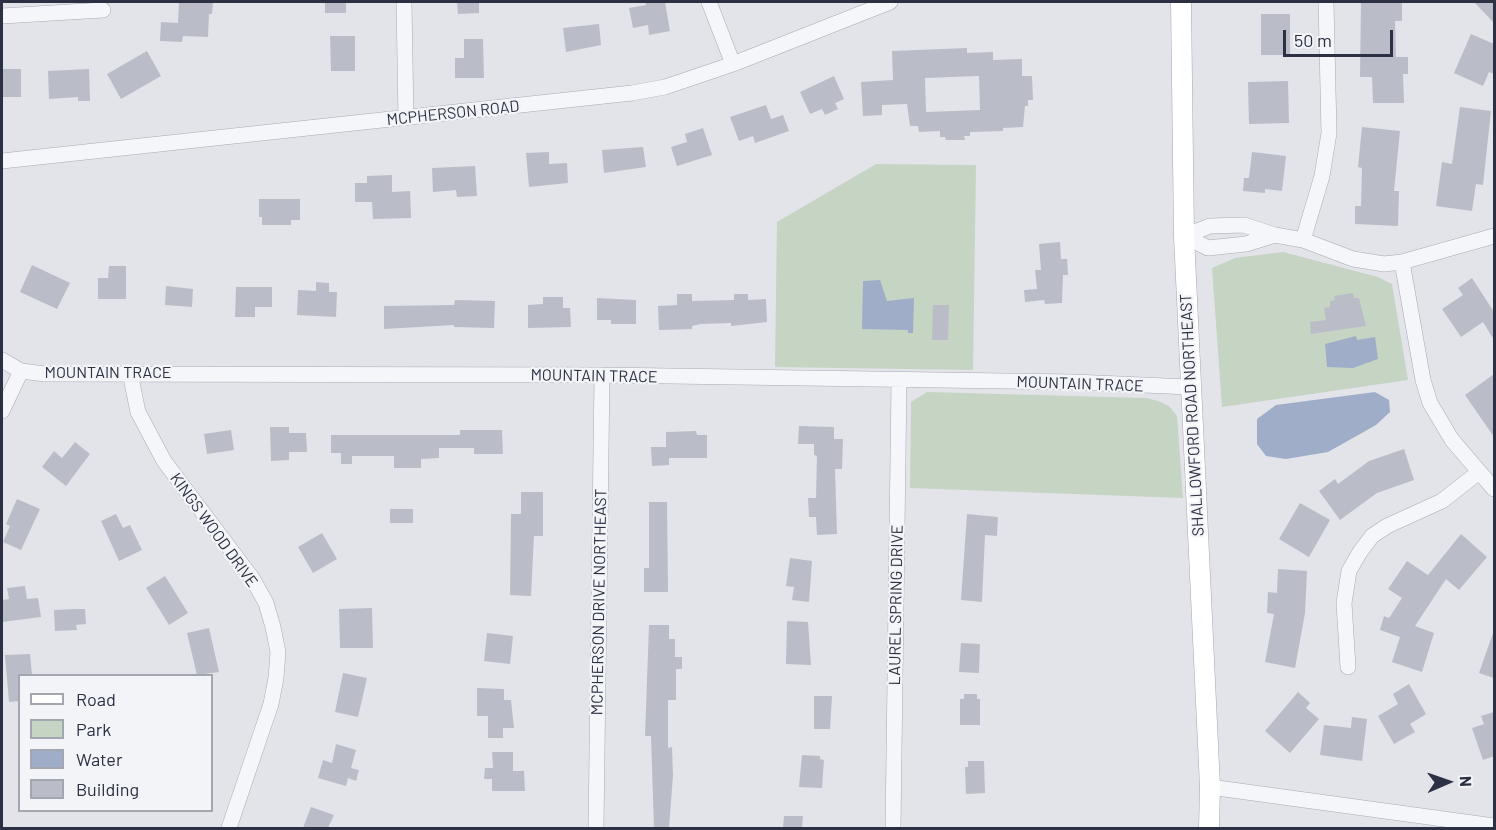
<!DOCTYPE html>
<style>
body{margin:0}
#map{position:relative;width:1496px;height:830px;overflow:hidden;background:#e2e4ea;font-family:Barlow,sans-serif}
canvas{display:block}
.frame{position:absolute;inset:0;border:3px solid #2b3042;pointer-events:none}
.legend{position:absolute;left:18px;top:674px;width:195px;height:138px;box-sizing:border-box;background:#f2f4f8;border:2px solid #a2a6af;margin:0;padding:8px 10px;list-style:none;font-size:18px;color:#2b3042}
.legend li{display:flex;align-items:center;gap:12px;height:30px}
.legend b{width:30px;border:2px solid #a2a6af}
.north{position:absolute;left:1418px;top:752px;width:60px;height:60px;-webkit-text-stroke:4px #f2f4f8;paint-order:stroke;rotate:88deg;font-size:16px;font-weight:700;line-height:24px;text-align:center;color:#2b3042}
.north::after{content:'';display:block;margin:auto;width:21px;height:27px;background:#2b3042;clip-path:polygon(50% 0,100% 100%,50% 72%,0 100%)}
.scale{position:absolute;left:1283px;top:30px;width:110px;height:27px;box-sizing:border-box;border:3px solid #2b3042;border-top:0;padding-left:8px;font-size:18px;line-height:21px;white-space:nowrap;color:#2b3042;-webkit-text-stroke:4px #f2f4f8;paint-order:stroke}
</style>
<div id="map">
<canvas width="1496" height="830"></canvas>
<div class="frame"></div>
<ul class="legend">
<li><b style="height:8px;background:#fff"></b>Road</li>
<li><b style="height:16px;background:#c6d4c4"></b>Park</li>
<li><b style="height:16px;background:#9fadc9"></b>Water</li>
<li><b style="height:16px;background:#babdc7"></b>Building</li>
</ul>
<div class="north">N</div>
<div class="scale">50 m</div>
</div>
<script>
const ctx = document.querySelector('canvas').getContext('2d');
ctx.lineJoin = 'round';
function fill(path, color) {
  ctx.fillStyle = color;
  ctx.fill(path, 'evenodd');
}
function poly(rows) {
  const path = new Path2D();
  for (const r of rows) {
    path.moveTo(r[0], r[1]);
    for (let i = 2; i < r.length; i += 2) path.lineTo(r[i], r[i + 1]);
  }
  return path;
}
function strokePath(path, color, width, dash) {
  ctx.strokeStyle = color;
  ctx.lineWidth = width;
  ctx.lineCap = dash ? 'butt' : 'round';
  ctx.setLineDash(dash || []);
  ctx.stroke(path);
}
function drawText(font, color, halo, rows, align = 'center') {
  ctx.font = font + ' Barlow,sans-serif';
  ctx.lineWidth = 4.5;
  ctx.setLineDash([]);
  ctx.textBaseline = 'middle';
  ctx.strokeStyle = halo;
  ctx.fillStyle = color;
  for (const [text, x, y, turn = 0] of rows) {
    ctx.save();
    ctx.translate(x, y);
    ctx.rotate((+turn || 0) * Math.PI / 180);
    ctx.textAlign = isNaN(turn) ? turn : align;
    if (halo) ctx.strokeText(text, 0, 0);
    ctx.fillText(text, 0, 0);
    ctx.restore();
  }
}
fill(poly([
 [876,164,976,165,973,370,775,367,777,222],
 [1283,252,1378,277,1392,284,1408,380,1222,407,1212,268,1235,258],
 [927,392,1146,398,1158,401,1169,406,1177,416,1183,498,910,488,911,402]
]), '#c6d4c4');
fill(poly([
 [880,280,887,301,914,298,913,333,908,333,908,330,862,329,863,281],
 [1356,336,1357,340,1375,337,1378,359,1353,368,1327,367,1325,344],
 [1375,392,1389,400,1390,412,1376,425,1328,452,1286,459,1266,456,1257,444,1257,419,1276,405]
]), '#9fadc9');
fill(poly([
 [179,2,213,2,212,14,209,14,208,37,183,36,182,42,160,41,161,22,178,23],
 [325,2,346,2,346,13,325,13],
 [457,2,479,2,479,13,458,14],
 [645,2,665,2,670,31,649,35,648,25,633,28,629,8,646,5],
 [1361,2,1402,2,1402,21,1395,21,1396,57,1408,57,1408,74,1403,74,1404,103,1373,103,1372,77,1360,77],
 [1474,2,1494,2,1494,23],
 [1261,14,1290,14,1290,55,1261,55],
 [599,24,601,45,566,52,563,28],
 [1471,34,1494,44,1494,74,1489,72,1483,86,1454,73],
 [330,36,355,36,355,71,331,71],
 [464,39,483,39,484,78,455,78,455,58,464,58],
 [967,48,967,53,993,52,993,60,1022,59,1022,76,1032,76,1033,100,1028,100,1028,106,1025,106,1023,127,1003,128,1003,131,970,132,970,136,964,136,965,140,946,140,945,137,940,137,940,131,919,132,918,126,910,126,907,104,882,105,882,115,863,116,861,82,893,80,892,51],
 [979,76,980,110,926,112,925,78],
 [147,51,161,76,121,99,107,74],
 [2,69,21,69,21,97,2,97],
 [89,69,90,101,78,101,78,97,49,99,48,71],
 [834,76,844,99,835,103,838,109,825,115,822,109,810,114,800,92],
 [1288,81,1289,123,1249,124,1248,82],
 [766,105,771,119,783,115,789,131,755,143,753,136,739,141,730,117],
 [1460,107,1491,111,1483,185,1476,184,1472,211,1436,206,1442,162,1452,164],
 [1362,127,1400,131,1394,191,1399,191,1398,226,1355,224,1355,206,1361,206,1362,168,1358,167],
 [703,128,712,155,677,166,671,147,687,142,685,134],
 [643,147,646,167,604,173,602,150],
 [549,152,549,164,567,163,568,183,529,187,526,153],
 [1252,152,1286,156,1282,191,1265,189,1265,193,1243,191,1244,178,1249,178],
 [475,166,477,196,457,197,456,190,433,192,432,168],
 [392,175,392,192,410,191,411,218,373,219,372,202,355,202,355,183,367,183,367,176],
 [259,199,300,199,300,220,291,220,291,225,262,225,262,217,259,217],
 [1060,242,1061,259,1067,259,1068,275,1063,275,1062,303,1045,304,1044,300,1025,302,1024,290,1037,289,1035,270,1041,270,1039,244],
 [32,265,70,283,57,309,20,292],
 [109,266,126,266,126,299,98,299,98,278,108,278],
 [1472,278,1494,312,1494,340,1483,322,1461,337,1442,309,1463,295,1458,288],
 [316,282,329,283,329,292,337,292,336,317,297,315,298,290,316,291],
 [166,286,193,289,192,307,165,305],
 [236,287,272,287,272,307,255,307,255,317,235,317],
 [1353,293,1354,298,1359,298,1366,326,1311,334,1310,322,1326,320,1324,308,1330,307,1330,301,1335,300,1334,296],
 [677,294,692,294,692,301,734,300,734,294,748,294,748,300,766,299,767,322,731,326,731,323,701,324,692,326,692,329,659,330,658,306,677,305],
 [543,297,563,297,563,308,570,308,571,327,528,328,528,305,543,304],
 [597,298,636,300,636,324,611,324,611,320,597,320],
 [455,300,495,301,494,328,454,327,454,325,384,329,384,306,454,305],
 [933,305,949,305,948,340,932,340],
 [1494,374,1494,437,1465,395],
 [799,426,834,427,834,439,843,439,842,469,835,469,837,534,817,535,816,517,809,517,808,498,816,498,817,456,814,455,814,444,798,444],
 [270,427,289,427,289,433,306,433,307,452,289,452,289,460,271,461],
 [231,430,234,450,207,454,204,434],
 [460,430,502,430,503,454,474,454,474,448,439,448,439,458,421,459,421,468,394,468,394,456,352,456,352,464,341,464,341,453,331,453,331,435,460,435],
 [696,431,697,435,707,435,707,458,669,458,669,465,652,466,651,447,666,447,666,432],
 [75,442,90,454,66,486,42,467,54,451,62,458],
 [1404,449,1414,480,1377,493,1340,520,1319,491,1335,479,1338,484,1369,461],
 [521,492,543,492,543,536,534,536,531,596,510,595,511,514,521,514],
 [17,499,40,509,21,550,3,542,10,526,6,524],
 [649,502,667,502,668,592,644,592,644,568,649,568],
 [1300,503,1330,520,1309,557,1279,539],
 [390,509,413,509,413,523,390,523],
 [116,514,123,528,130,525,142,550,119,561,101,521],
 [967,514,998,517,997,536,985,535,982,602,961,600],
 [322,533,337,559,313,573,298,547],
 [1461,534,1487,557,1459,590,1446,579,1415,626,1434,633,1422,672,1392,662,1400,637,1380,630,1384,616,1389,618,1402,598,1388,589,1407,561,1428,575],
 [790,558,812,561,809,602,792,600,794,587,786,586],
 [1278,569,1307,571,1305,613,1295,668,1265,662,1274,614,1267,613,1268,592,1277,593],
 [165,576,188,613,169,625,146,588],
 [25,586,27,599,38,598,41,617,2,622,2,600,9,599,7,588],
 [372,608,373,648,340,648,339,609],
 [75,609,85,609,86,624,76,625,77,630,55,631,54,610],
 [787,621,808,622,811,665,786,664],
 [649,625,669,625,669,639,675,639,675,657,682,657,682,669,676,669,676,700,668,700,668,748,672,747,673,775,669,828,654,828,651,736,645,736],
 [209,628,219,672,197,675,187,633],
 [487,633,513,636,510,664,484,661],
 [1493,633,1494,633,1494,678,1479,673],
 [961,643,980,644,979,673,959,672],
 [30,654,32,675,20,675,20,701,9,702,5,655],
 [343,673,367,678,358,717,335,712],
 [1409,684,1426,714,1410,724,1415,732,1394,744,1378,716,1398,704,1393,694],
 [477,688,504,689,504,700,511,700,514,728,503,728,503,738,488,738,488,716,477,716],
 [1298,692,1310,703,1306,708,1319,719,1290,753,1265,731],
 [964,694,977,694,977,699,980,699,980,725,960,725,960,699,964,699],
 [814,696,832,696,830,729,814,729],
 [1494,712,1494,756,1483,760,1472,728,1484,724,1481,716],
 [1352,717,1367,719,1362,761,1320,755,1324,725,1351,728],
 [336,744,356,750,351,768,359,770,356,781,348,778,346,786,318,778,323,760,332,763],
 [492,752,513,752,513,771,524,771,525,791,492,791,492,779,484,779,485,768,493,768],
 [802,755,820,756,820,759,824,760,822,788,799,787],
 [968,761,984,761,985,793,966,794,965,767,968,767],
 [311,807,334,815,328,828,303,828],
 [784,816,803,816,802,828,783,828]
]), '#babdc7');
const minor = poly([
 [404,2,406,118],
 [709,2,733,64],
 [2,16,103,10],
 [2,161,632,93,665,87,733,64,890,2],
 [1184,236,1210,226,1244,225,1275,235,1303,240,1353,259,1384,264,1402,262,1494,236],
 [1184,236,1208,248,1246,244,1275,235],
 [1303,240,1322,176,1329,133,1326,2],
 [1402,262,1423,380,1430,403,1452,440,1494,489],
 [2,360,21,371,45,374,602,375,1073,382,1190,387],
 [130,373,138,412,164,461,252,578,266,603,273,627,278,652,276,678,271,704,229,828],
 [2,411,21,371],
 [1348,667,1344,603,1349,571,1360,552,1372,536,1387,526,1442,501,1479,472],
 [1210,787,1494,826],
 [596,828,602,375],
 [893,828,899,381]
]);
const major = poly([
 [1181,2,1184,236,1210,787,1209,828]
]);
strokePath(minor, '#a7aab4', 16);
strokePath(major, '#a2a7b5', 21);
strokePath(minor, '#f5f6f9', 15);
strokePath(major, '#fff', 20);
drawText('16px', '#2b3042', '#f2f4f8', [
 ["MCPHERSON ROAD",453,113,-6],
 ["MOUNTAIN TRACE",108,373],
 ["MOUNTAIN TRACE",594,376,1],
 ["MOUNTAIN TRACE",1080,384,2],
 ["SHALLOWFORD ROAD NORTHEAST",1192,415,-93],
 ["KINGS WOOD DRIVE",214,530,54],
 ["MCPHERSON DRIVE NORTHEAST",599,602,-89],
 ["LAUREL SPRING DRIVE",896,605,-89]
]);
</script>
